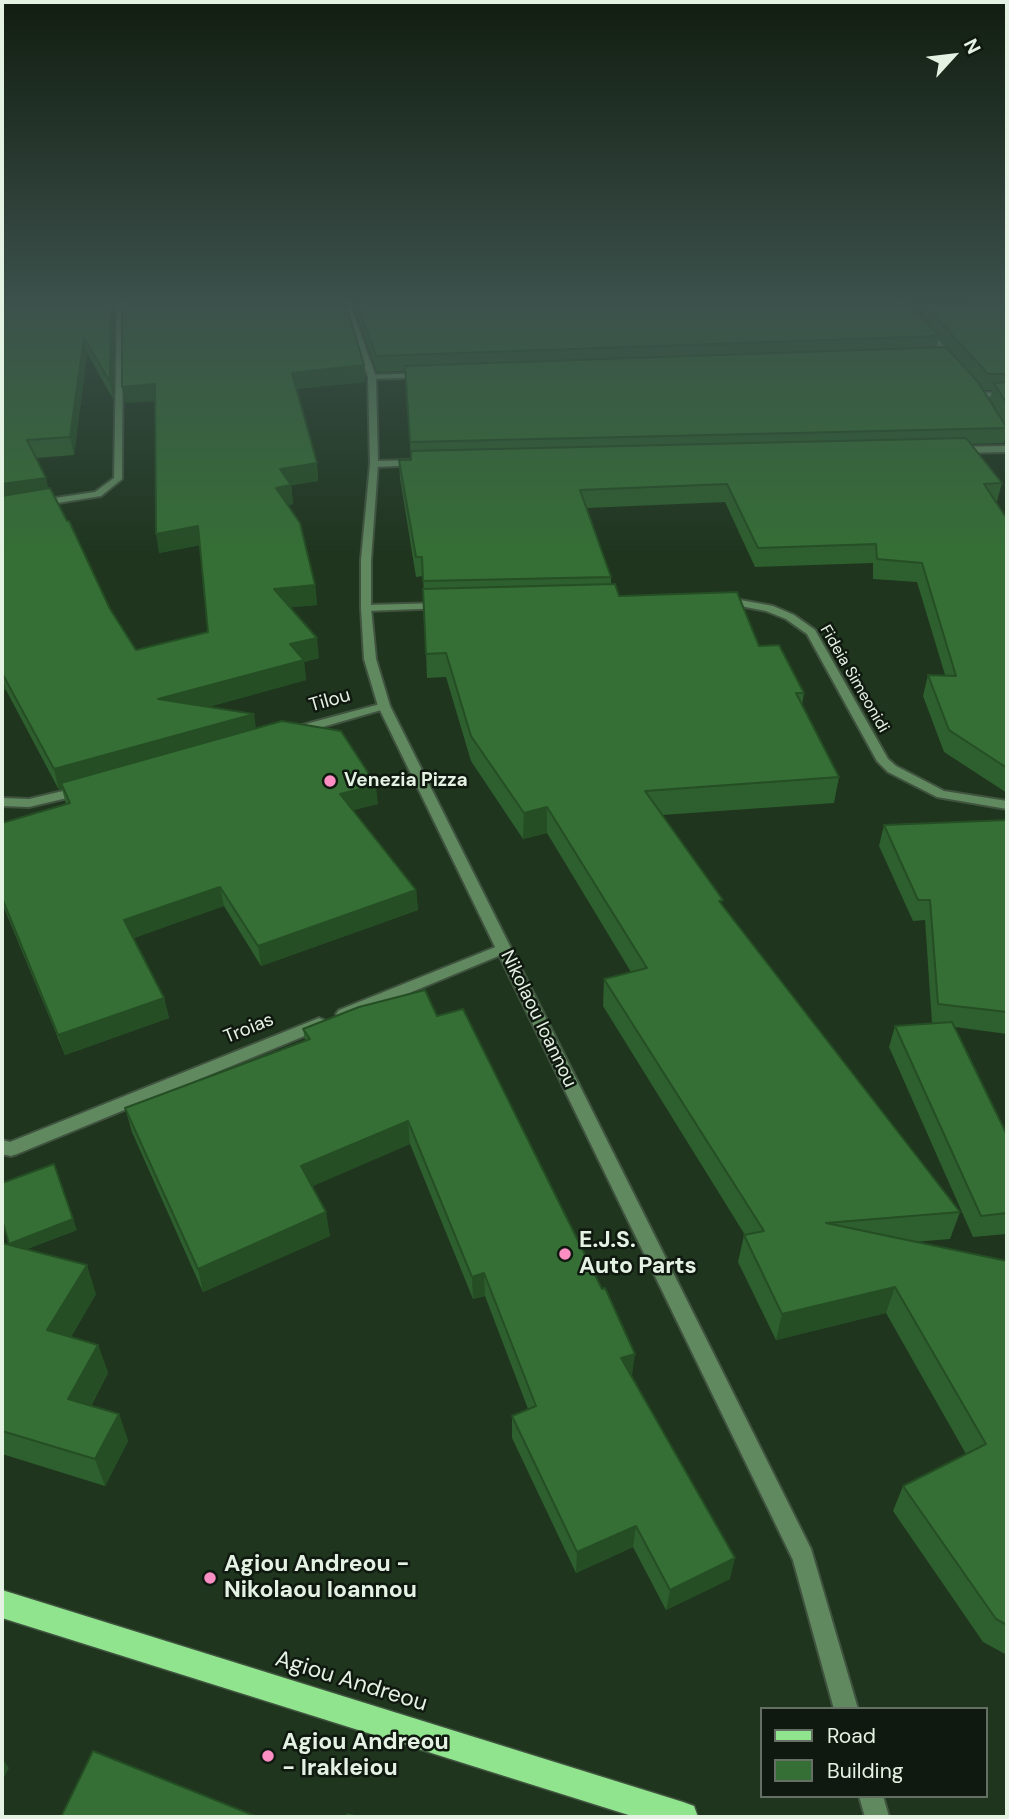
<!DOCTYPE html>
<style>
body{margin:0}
#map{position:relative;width:1009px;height:1819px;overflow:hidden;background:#1f351e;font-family:"DM Sans",sans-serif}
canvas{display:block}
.frame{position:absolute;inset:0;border:4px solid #e4f2e3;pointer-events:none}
.legend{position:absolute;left:760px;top:1707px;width:228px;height:91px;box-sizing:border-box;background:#10190f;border:2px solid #657064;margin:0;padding:9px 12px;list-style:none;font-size:21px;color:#e4f2e3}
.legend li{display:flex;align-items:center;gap:14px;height:35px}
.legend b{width:35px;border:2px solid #657064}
.north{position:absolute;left:918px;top:21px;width:70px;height:70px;-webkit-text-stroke:5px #10190f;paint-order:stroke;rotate:63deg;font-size:19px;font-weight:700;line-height:28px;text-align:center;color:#e4f2e3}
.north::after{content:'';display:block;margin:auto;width:24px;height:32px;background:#e4f2e3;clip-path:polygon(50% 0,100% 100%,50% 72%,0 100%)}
</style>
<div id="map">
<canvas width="1009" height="1819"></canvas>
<div class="frame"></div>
<ul class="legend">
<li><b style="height:9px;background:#90e48e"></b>Road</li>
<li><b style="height:19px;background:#356f35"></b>Building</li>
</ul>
<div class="north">N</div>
</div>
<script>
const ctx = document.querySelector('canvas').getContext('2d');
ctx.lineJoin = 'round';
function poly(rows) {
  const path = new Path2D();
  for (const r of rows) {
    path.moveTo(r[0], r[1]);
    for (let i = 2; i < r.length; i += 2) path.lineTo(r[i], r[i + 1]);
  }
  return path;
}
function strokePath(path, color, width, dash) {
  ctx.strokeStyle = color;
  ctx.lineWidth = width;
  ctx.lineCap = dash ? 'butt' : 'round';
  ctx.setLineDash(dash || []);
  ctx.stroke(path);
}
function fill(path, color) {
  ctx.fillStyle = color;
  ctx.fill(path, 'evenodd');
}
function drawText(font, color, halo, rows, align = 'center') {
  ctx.font = font + ' "DM Sans",sans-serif';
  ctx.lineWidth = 5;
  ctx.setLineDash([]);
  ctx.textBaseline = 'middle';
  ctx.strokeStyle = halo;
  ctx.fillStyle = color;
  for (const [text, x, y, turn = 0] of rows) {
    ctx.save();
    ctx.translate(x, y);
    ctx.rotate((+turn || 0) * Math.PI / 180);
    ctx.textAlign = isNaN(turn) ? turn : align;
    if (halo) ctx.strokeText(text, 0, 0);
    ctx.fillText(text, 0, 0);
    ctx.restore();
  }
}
const minor = poly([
 [117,304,123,304,122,479,101,496,2,512,2,506,95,492,114,478,117,304],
 [423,373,426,373,426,377,372,379,368,377,372,375,423,373],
 [1007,392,1007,396,980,397,976,395,980,393,1007,392],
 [1007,446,1007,452,956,453,952,450,956,447,1007,446],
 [418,460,422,463,421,465,374,467,370,464,374,461,418,460],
 [724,597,773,606,794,615,815,630,888,759,896,766,944,791,1007,801,1007,809,937,797,888,772,877,761,807,634,786,619,766,611,720,602,719,600,724,597],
 [442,603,447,606,446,608,366,611,361,608,366,605,442,603],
 [384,703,390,706,388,708,295,735,289,731,291,728,384,703],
 [80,787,84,788,86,791,84,794,29,807,2,806,2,798,29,799,80,787],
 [503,944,508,946,510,949,508,952,349,1018,344,1019,339,1018,336,1014,339,1010,503,944],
 [319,1018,324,1020,327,1024,324,1028,17,1154,11,1156,2,1154,2,1140,10,1142,319,1018]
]);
const tertiary = poly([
 [344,304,350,304,376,377,378,464,371,560,371,608,376,659,390,706,811,1549,858,1709,834,1709,793,1560,378,706,364,659,361,608,361,560,370,464,368,377,344,304],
 [898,304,905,304,956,359,956,363,950,363,898,304],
 [859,1796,883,1796,889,1817,865,1817,859,1796]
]);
const primary = poly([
 [2,1590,683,1802,694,1806,698,1817,635,1817,2,1618,2,1590]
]);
strokePath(minor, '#3f533e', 4);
strokePath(tertiary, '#3f533e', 4);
strokePath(primary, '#3f533e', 3);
fill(minor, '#618960');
fill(tertiary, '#618960');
fill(primary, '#90e48e');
fill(poly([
 [2,304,115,304,113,399,87,353,74,455,36,458,48,488,110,609,136,650,208,632,200,545,159,553,155,401,125,403,364,365,365,382,296,389,317,463,318,481,291,485,293,504,288,505,315,585,317,605,290,607,319,658,304,662,306,680,208,707,256,729,378,804,353,810,416,890,418,910,261,966,224,906,133,938,164,998,169,1018,65,1055,2,903,2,823,66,804,62,789,59,790,6,690,2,691],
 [353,304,1007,304,1007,430,1004,443,971,444,1002,483,997,501,996,502,1007,519,1007,793,944,752,923,696,928,675,945,675,917,582,873,579,873,563,755,567,725,502,587,508,611,577,611,584,619,596,759,646,804,693,802,705,839,777,834,803,662,815,722,905,960,1212,950,1239,914,1242,1007,1261,1007,1655,983,1642,893,1511,903,1486,966,1454,886,1313,776,1340,738,1262,744,1235,745,1235,603,1006,604,979,631,972,547,833,523,839,471,761,446,677,427,678,423,576,416,577,400,478,399,460,411,460,405,371,377,372],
 [917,311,924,311,923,318],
 [938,339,945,347,937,347],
 [981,386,984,390,992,390,990,399,998,412],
 [1007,820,1007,1034,955,1027,1007,1135,1007,1234,973,1237,889,1047,895,1026,932,1023,925,920,913,921,879,846,884,825],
 [437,1016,632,1376,730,1579,666,1610,633,1547,576,1573,512,1438,512,1416,528,1409,485,1296,473,1299,410,1144,312,1186,330,1236,203,1292,132,1132,125,1108,305,1041,303,1029],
 [77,1230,27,1249,96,1294,71,1337,98,1345,108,1373,91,1406,119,1414,128,1441,105,1486,2,1454,2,1243,10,1245]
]), '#2e5f2e');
fill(poly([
 [111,304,115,304,113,399,110,382],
 [84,338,87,353,74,455,70,437],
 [364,365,365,382,293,389,292,373],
 [155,384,158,401,125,403,122,387],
 [317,463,318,481,282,487,280,469],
 [46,478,50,496,2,503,2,484],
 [291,485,293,504,278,506,276,488],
 [198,526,201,545,159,553,156,534],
 [315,585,317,605,276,609,274,589],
 [317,638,319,658,304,662,306,680,162,720,158,699,290,644],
 [2,676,6,690,2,691],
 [254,714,257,735,61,783,62,789,59,790,54,769],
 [376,785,378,804,342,813,340,794],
 [547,807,547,833,523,839,524,813],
 [220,887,224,906,129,940,124,920],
 [416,890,418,910,261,966,258,946],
 [164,998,169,1018,65,1055,58,1035],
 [408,1121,410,1144,304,1190,301,1166],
 [326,1212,330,1236,203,1292,198,1269],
 [73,1219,77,1230,14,1254,9,1244],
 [87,1265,96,1294,58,1359,47,1330],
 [484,1273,485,1296,473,1299,472,1277],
 [895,1287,886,1313,776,1340,782,1314],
 [98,1345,108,1373,79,1427,68,1399],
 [635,1354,632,1376,619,1380,621,1358],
 [119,1414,128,1441,105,1486,95,1459],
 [636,1526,633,1547,576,1573,577,1552],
 [735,1558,730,1579,666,1610,670,1590],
 [2,1758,9,1768,2,1781]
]), '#254e25');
const building = poly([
 [2,304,111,304,110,382,84,338,70,437,27,440,46,478,2,484,2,304],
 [122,304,346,304,364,365,292,373,317,463,280,469,291,485,276,488,300,523,315,585,274,589,317,638,290,644,304,660,158,699,254,714,54,769,2,673,2,496,50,488,67,521,69,521,110,609,136,650,208,632,198,526,156,534,155,384,122,387,122,304],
 [357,304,910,304,939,336,376,356,357,304],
 [1007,304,1007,374,988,374,925,305,1007,304],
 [946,347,978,382,1007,428,410,442,405,366,946,347],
 [1007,382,1007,404,994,383,1007,382],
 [966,438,1002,483,984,484,1007,519,1007,768,949,730,928,675,956,676,922,563,877,559,876,544,758,548,727,484,580,490,611,577,423,581,422,557,416,557,399,460,411,460,411,451,966,438],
 [615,584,619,596,737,592,759,646,779,645,804,693,796,693,839,777,645,791,723,900,719,901,960,1212,826,1223,1007,1261,1007,1625,996,1619,903,1486,986,1444,895,1287,782,1314,744,1235,764,1231,604,979,647,968,547,807,524,813,471,736,446,653,426,654,423,589,615,584],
 [282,721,341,731,376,785,340,794,416,890,258,946,220,887,124,920,164,998,58,1035,2,898,2,823,70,803,61,783,282,721],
 [1007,820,1007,1012,938,1004,930,900,918,900,884,825,1007,820],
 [425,990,437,1016,463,1009,602,1289,605,1288,635,1354,621,1358,735,1558,670,1590,636,1526,577,1552,512,1416,536,1406,484,1273,472,1277,408,1121,301,1166,326,1212,198,1269,125,1108,310,1039,303,1029,359,1007,425,990],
 [952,1022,1007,1135,1007,1213,981,1216,895,1026,952,1022],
 [54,1164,73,1219,9,1244,2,1219,2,1183,54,1164],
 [2,1243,87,1265,47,1330,98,1345,68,1399,119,1414,95,1459,2,1431,2,1243],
 [93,1751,255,1816,255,1817,61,1817,93,1751],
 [347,1814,359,1817,346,1817,347,1814]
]);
fill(building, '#356f35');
strokePath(building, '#254e25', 2);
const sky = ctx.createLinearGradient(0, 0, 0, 558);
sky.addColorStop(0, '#111d10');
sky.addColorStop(0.54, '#3c514c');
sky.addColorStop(1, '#3c514c00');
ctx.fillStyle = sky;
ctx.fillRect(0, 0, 1009, 558);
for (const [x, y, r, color] of [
 [330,781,7,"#fb8fc4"],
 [565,1254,7,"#fb8fc4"],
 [210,1578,7,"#fb8fc4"],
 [268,1756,7,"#fb8fc4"]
]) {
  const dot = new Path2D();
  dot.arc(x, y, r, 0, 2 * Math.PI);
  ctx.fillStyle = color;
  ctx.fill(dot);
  strokePath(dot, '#10190f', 2.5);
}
drawText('16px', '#e4f2e3', '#10190f', [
 ["Fideia Simeonidi",854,679,60]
]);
drawText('19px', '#e4f2e3', '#10190f', [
 ["Tilou",330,701,-16],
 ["Nikolaou Ioannou",538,1019,64],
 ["Troias",249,1029,-22]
]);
drawText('bold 19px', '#e4f2e3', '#10190f', [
 ["Venezia Pizza",344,781]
], 'left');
drawText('bold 23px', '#e4f2e3', '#10190f', [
 ["E.J.S.",579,1241],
 ["Auto Parts",579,1267],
 ["Agiou Andreou -",224,1565],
 ["Nikolaou Ioannou",224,1591],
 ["Agiou Andreou",282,1743],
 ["- Irakleiou",282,1769]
], 'left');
drawText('23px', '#e4f2e3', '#10190f', [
 ["Agiou Andreou",351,1682,17]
]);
</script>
